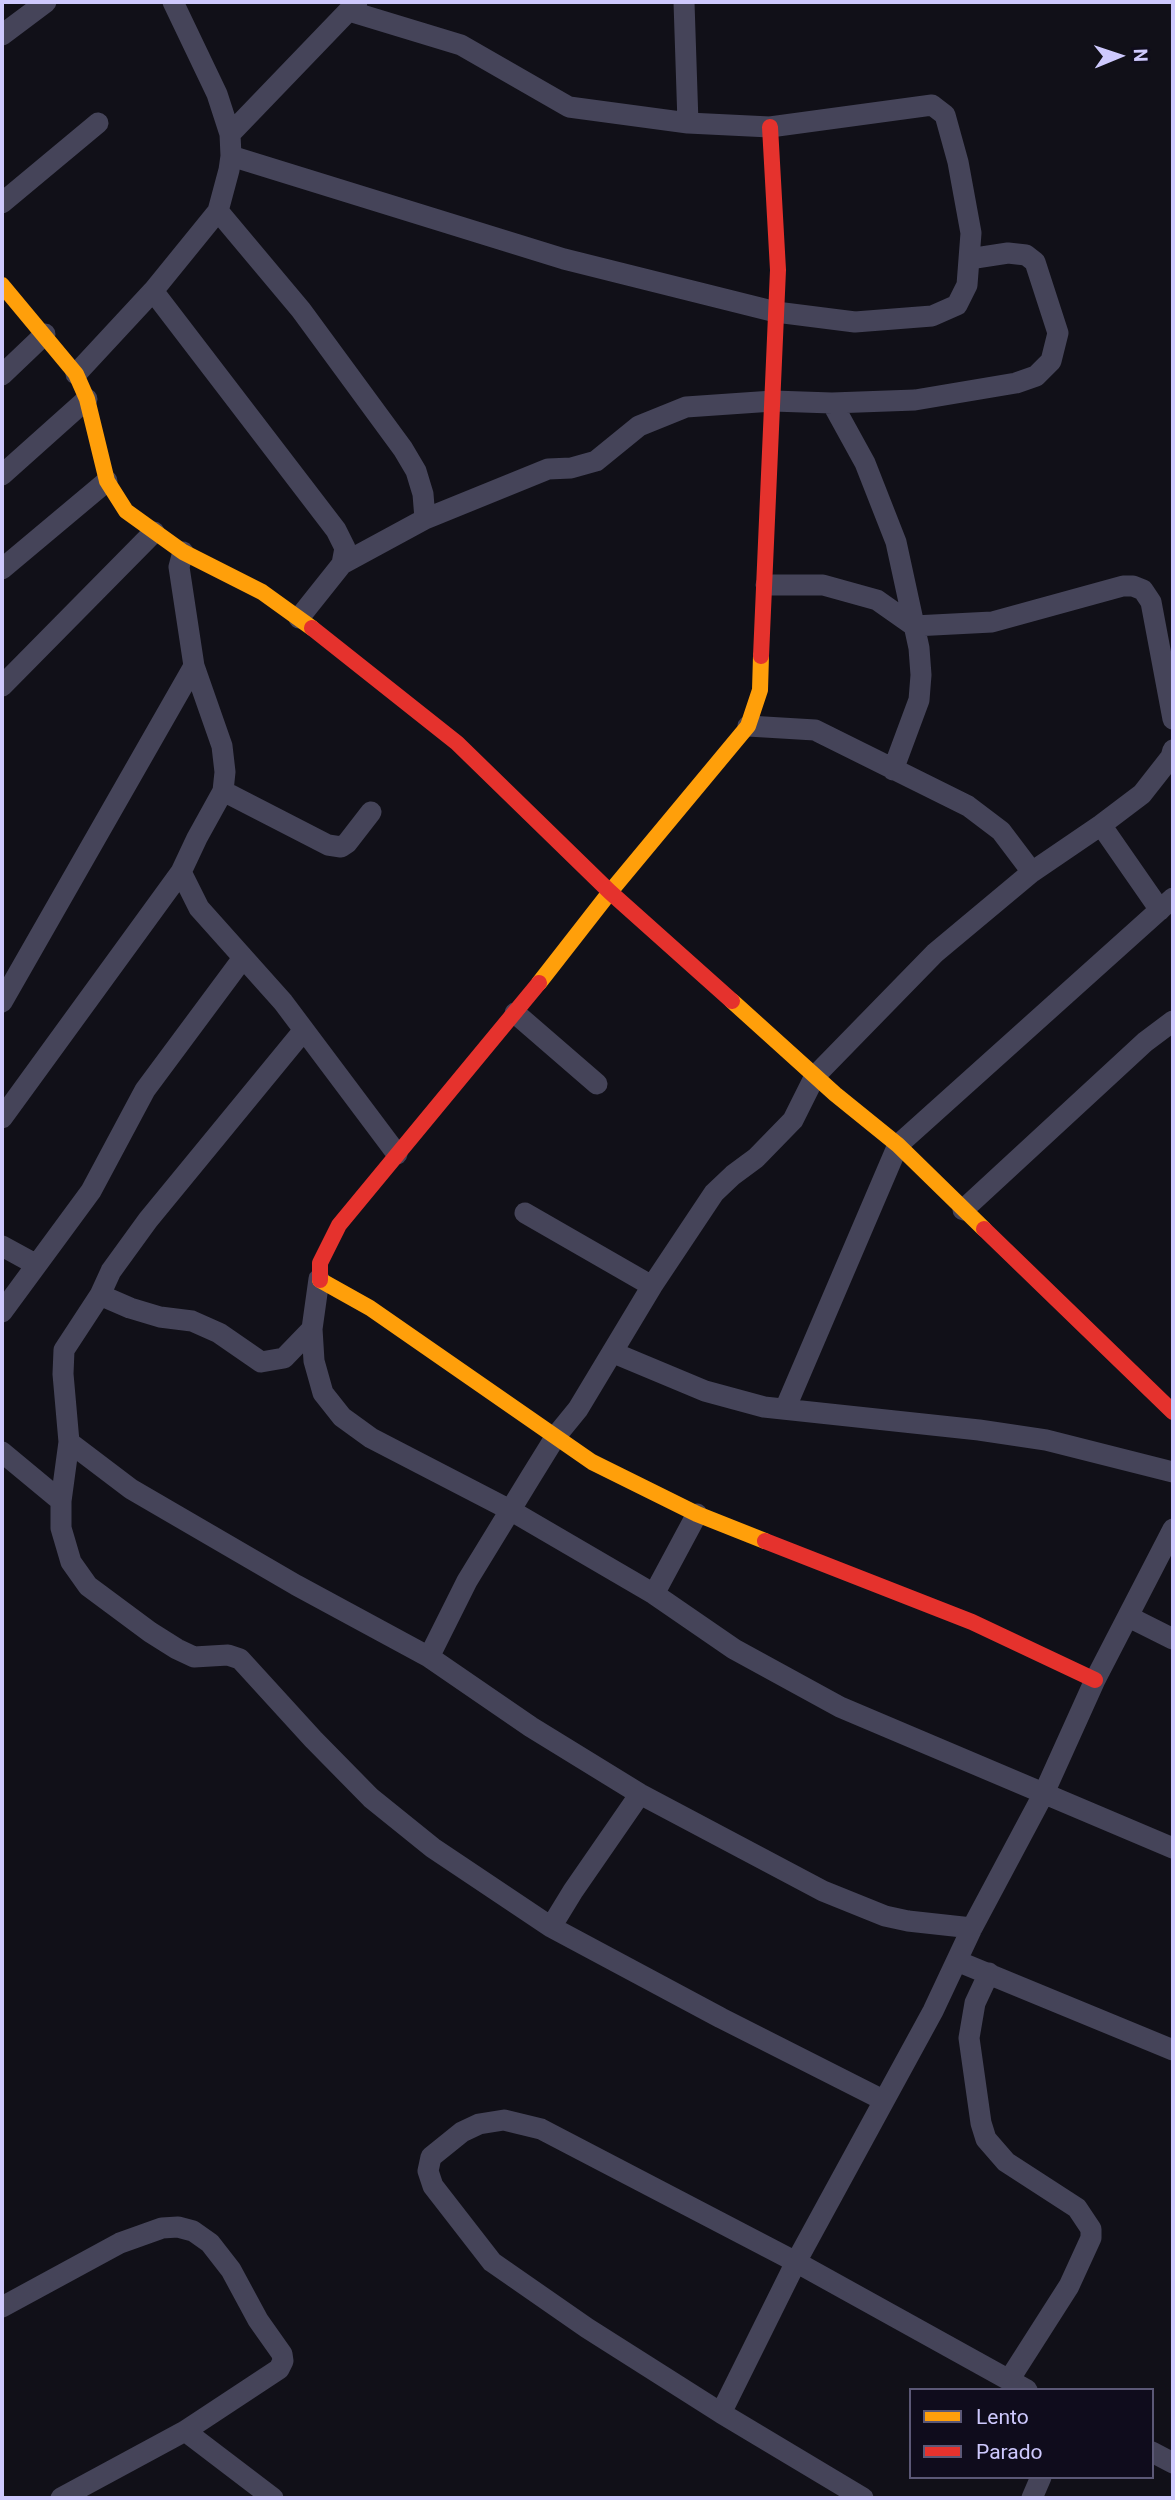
<!DOCTYPE html>
<style>
body{margin:0}
#map{position:relative;width:1175px;height:2500px;overflow:hidden;background:#111018;font-family:Roboto,sans-serif}
canvas{display:block}
.frame{position:absolute;inset:0;border:4px solid #cec9fd;pointer-events:none}
.legend{position:absolute;left:909px;top:2388px;width:245px;height:91px;box-sizing:border-box;background:#0f0c1c;border:2px solid #5b5876;margin:0;padding:9px 12px;list-style:none;font-size:21px;color:#cec9fd}
.legend li{display:flex;align-items:center;gap:14px;height:35px}
.legend b{width:35px;border:2px solid #5b5876}
.north{position:absolute;left:1084px;top:21px;width:70px;height:70px;-webkit-text-stroke:5px #0f0c1c;paint-order:stroke;rotate:88deg;font-size:19px;font-weight:700;line-height:28px;text-align:center;color:#cec9fd}
.north::after{content:'';display:block;margin:auto;width:24px;height:32px;background:#cec9fd;clip-path:polygon(50% 0,100% 100%,50% 72%,0 100%)}
</style>
<div id="map">
<canvas width="1175" height="2500"></canvas>
<div class="frame"></div>
<ul class="legend">
<li><b style="height:9px;background:#ff9f0a"></b>Lento</li>
<li><b style="height:9px;background:#e5322d"></b>Parado</li>
</ul>
<div class="north">N</div>
</div>
<script>
const ctx = document.querySelector('canvas').getContext('2d');
ctx.lineJoin = 'round';
function poly(rows) {
  const path = new Path2D();
  for (const r of rows) {
    path.moveTo(r[0], r[1]);
    for (let i = 2; i < r.length; i += 2) path.lineTo(r[i], r[i + 1]);
  }
  return path;
}
function strokePath(path, color, width, dash) {
  ctx.strokeStyle = color;
  ctx.lineWidth = width;
  ctx.lineCap = dash ? 'butt' : 'round';
  ctx.setLineDash(dash || []);
  ctx.stroke(path);
}
strokePath(poly([
 [684,2,688,123],
 [2,35,46,2],
 [230,134,357,2],
 [231,156,564,259,776,312,855,322,932,316,957,305,967,285,971,233,958,162,945,115,932,105,770,127,688,123,569,107,461,45,349,11],
 [2,203,98,123],
 [218,211,301,310,403,449,416,471,423,494,425,519],
 [153,291,336,530,345,548,342,564,299,618],
 [76,374,153,291,218,211,229,170,231,156,230,134,217,94,173,2],
 [2,375,45,334],
 [832,403,865,463,896,542,919,648,921,675,919,700,893,770],
 [2,475,87,399],
 [342,564,425,519,548,469,571,468,596,461,639,426,686,407,773,401,832,403,915,400,1016,383,1036,376,1051,361,1058,333,1035,262,1026,255,1008,253,969,259],
 [2,569,107,481],
 [766,585,823,585,877,600,914,626,992,622,1123,586,1133,586,1143,590,1151,602,1173,719],
 [2,686,154,532],
 [748,726,815,730,968,806,1001,831,1032,872],
 [223,791,328,845,341,847,347,843,371,812],
 [1101,825,1160,910],
 [181,872,199,908,283,1002,397,1154],
 [2,1002,194,666],
 [515,1013,597,1084],
 [304,1030,148,1220,111,1271,100,1295,64,1350,63,1374,69,1442,61,1501,61,1528,71,1562,88,1586,150,1632,177,1649,194,1657,228,1655,240,1659,313,1739,371,1798,433,1848,551,1927],
 [2,1118,181,872,197,838,223,791,225,772,222,746,194,666,179,567,183,552],
 [963,1210,1145,1042,1173,1021],
 [525,1213,652,1286],
 [2,1246,35,1264],
 [319,1279,312,1329,314,1361,323,1393,342,1417,371,1438,510,1510,654,1594,734,1649,840,1707,1173,1848],
 [100,1295,130,1308,160,1317,192,1321,219,1333,261,1362,284,1358,312,1329],
 [2,1312,91,1191,145,1090,243,958],
 [614,1353,705,1391,764,1407,979,1430,1046,1440,1173,1472],
 [785,1409,898,1145,1173,898],
 [69,1442,131,1489,296,1585,429,1657,531,1727,640,1794,823,1891,885,1916,908,1921,972,1928],
 [2,1452,61,1501],
 [654,1594,697,1514],
 [1129,1617,1173,1639],
 [429,1657,467,1581,530,1478,556,1436,578,1409,652,1286,714,1193,733,1175,756,1158,793,1120,815,1076,935,953,1032,872,1101,825,1142,794,1171,757,1173,750],
 [640,1794,573,1891,551,1927,721,2018,883,2100],
 [957,1961,1173,2050],
 [989,1973,975,2003,969,2038,981,2123,986,2139,1006,2162,1077,2208,1091,2229,1091,2238,1069,2286,1009,2380],
 [2,2307,120,2243,162,2228,178,2227,193,2231,210,2243,231,2270,258,2320,282,2354,283,2361,279,2369,185,2431,61,2498],
 [721,2413,587,2328,492,2262,433,2186,428,2171,431,2157,462,2132,479,2124,504,2120,541,2129,796,2262,1027,2390],
 [185,2431,273,2498],
 [1152,2452,1173,2463],
 [863,2498,721,2413,796,2262,933,2011,972,1928,1044,1793,1095,1680,1173,1529],
 [1032,2498,1041,2477]
]), '#454459', 21);
strokePath(poly([
 [2,285,76,374,87,399,107,481,126,511,183,552,262,592,312,628],
 [539,983,610,892,748,726,760,690,761,656],
 [732,1001,835,1094,898,1145,984,1229],
 [320,1280,370,1308,592,1462,697,1514,765,1541]
]), '#ff9f0a', 16);
strokePath(poly([
 [312,628,457,743,610,892,732,1001],
 [761,656,778,270,770,127],
 [984,1229,1173,1412],
 [320,1280,320,1263,339,1225,539,983],
 [765,1541,972,1622,1095,1680]
]), '#e5322d', 16);
</script>
